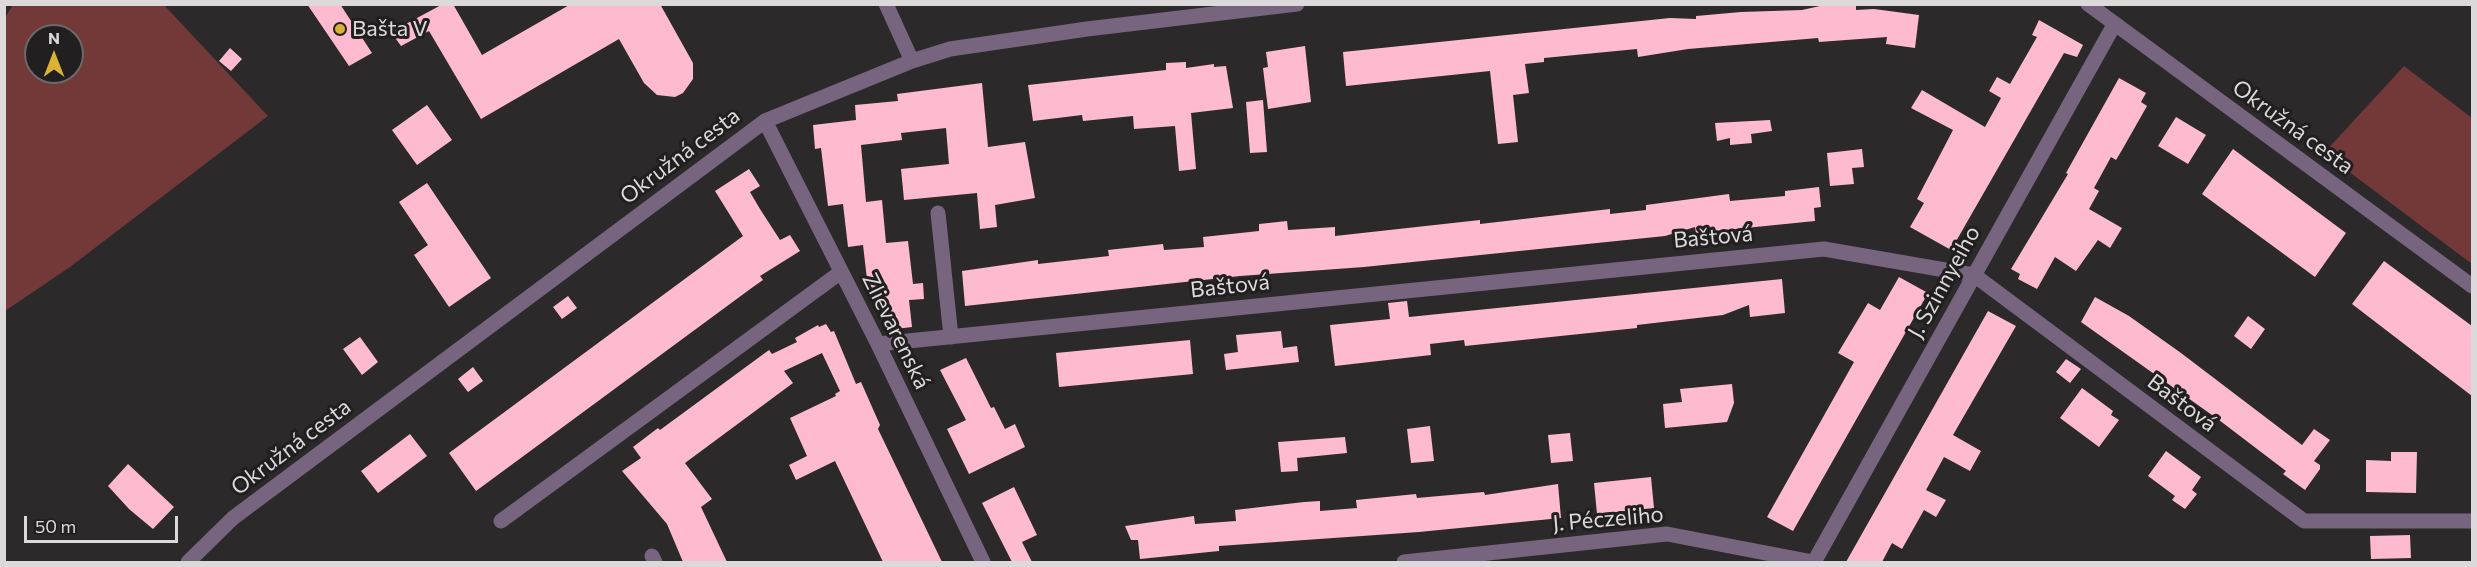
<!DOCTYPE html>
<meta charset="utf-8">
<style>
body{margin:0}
#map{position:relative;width:2477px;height:567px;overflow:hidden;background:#2c292b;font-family:Commissioner,sans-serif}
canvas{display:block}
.frame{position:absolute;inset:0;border:6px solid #dbd9da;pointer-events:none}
.north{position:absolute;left:24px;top:24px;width:60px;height:60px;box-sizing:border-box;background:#221f21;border:2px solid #6c696b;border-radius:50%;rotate:0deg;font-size:16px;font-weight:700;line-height:24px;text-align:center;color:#dbd9da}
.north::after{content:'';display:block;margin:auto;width:21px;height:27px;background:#dbb233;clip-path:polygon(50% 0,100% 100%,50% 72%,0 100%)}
.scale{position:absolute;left:24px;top:516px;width:154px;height:27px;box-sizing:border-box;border:3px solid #dbd9da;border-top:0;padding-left:8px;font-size:18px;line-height:21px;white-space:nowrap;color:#dbd9da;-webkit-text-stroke:4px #221f21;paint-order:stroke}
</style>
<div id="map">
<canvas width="2477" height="567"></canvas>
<div class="frame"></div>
<div class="north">N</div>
<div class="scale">50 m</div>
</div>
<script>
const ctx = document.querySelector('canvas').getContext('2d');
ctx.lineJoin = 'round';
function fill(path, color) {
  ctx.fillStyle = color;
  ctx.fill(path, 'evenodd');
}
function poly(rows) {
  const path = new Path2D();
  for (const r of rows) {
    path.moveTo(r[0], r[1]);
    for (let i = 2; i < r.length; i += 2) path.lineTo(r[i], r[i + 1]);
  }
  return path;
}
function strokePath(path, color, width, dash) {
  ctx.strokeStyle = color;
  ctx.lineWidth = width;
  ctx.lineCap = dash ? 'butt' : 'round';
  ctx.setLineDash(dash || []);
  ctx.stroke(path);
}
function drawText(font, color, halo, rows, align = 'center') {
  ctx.font = font + ' Commissioner,sans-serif';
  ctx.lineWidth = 6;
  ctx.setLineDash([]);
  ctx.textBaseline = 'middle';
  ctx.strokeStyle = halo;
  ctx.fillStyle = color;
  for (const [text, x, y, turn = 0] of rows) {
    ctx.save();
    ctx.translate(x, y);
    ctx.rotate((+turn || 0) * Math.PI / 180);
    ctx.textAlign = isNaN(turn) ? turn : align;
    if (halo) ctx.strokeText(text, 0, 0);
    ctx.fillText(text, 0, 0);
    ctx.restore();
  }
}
fill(poly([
 [13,5,164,5,268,116,70,267,5,311,4,19],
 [36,36,72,36,72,72,36,72],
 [2404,66,2472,118,2472,264,2324,153]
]), '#723938');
fill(poly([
 [307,4,340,4,372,53,349,66],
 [443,4,453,4,482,55,571,4,660,4,693,63,693,79,683,93,675,97,657,95,644,83,619,39,481,119,429,31,401,46,391,32],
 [1829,4,1856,4,1856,10,1874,9,1919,15,1915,48,1886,44,1887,37,1819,42,1818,38,1688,49,1638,57,1637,49,1544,58,1544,62,1525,64,1529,93,1513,95,1518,142,1498,144,1490,71,1346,86,1343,52,1670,18,1696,19,1696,16,1741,12,1802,10],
 [2039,20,2083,45,2077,57,2064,53,1951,250,1910,227,1924,203,1917,199,1953,130,1911,108,1922,90,1985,127,2001,98,1989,91,1997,77,2010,84,2037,37,2032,35],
 [1305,46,1311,102,1268,109,1263,68,1268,67,1266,52],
 [230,48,242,59,231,71,219,61],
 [1186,62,1186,68,1214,64,1214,67,1226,66,1233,108,1191,113,1196,169,1179,171,1175,126,1134,129,1133,116,1083,121,1082,115,1033,121,1028,85,1166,70,1166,63],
 [2119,78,2146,93,2141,102,2147,106,2122,150,2116,160,2111,157,2094,188,2099,191,2089,209,2122,228,2110,248,2098,240,2076,271,2055,257,2037,289,2018,279,2020,274,2011,269,2068,174,2066,173],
 [982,83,988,147,1025,142,1035,198,995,205,997,227,980,229,977,193,904,200,901,169,949,164,946,128,901,133,902,140,861,145,866,202,882,200,886,243,908,241,913,284,923,283,924,299,909,300,912,327,887,330,883,287,868,288,863,245,848,247,843,204,828,206,821,148,815,149,813,125,856,120,855,105,898,101,897,94],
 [1263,100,1267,152,1250,153,1246,102],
 [427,105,452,140,417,165,392,130],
 [2176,117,2206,135,2188,164,2158,146],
 [1770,120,1772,131,1751,134,1752,143,1730,145,1730,138,1717,141,1715,123],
 [1862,149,1864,167,1852,168,1854,184,1830,186,1827,153],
 [2233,149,2346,233,2315,277,2202,194],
 [749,169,760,186,750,192,760,209,780,240,790,235,800,251,760,276,763,280,753,287,476,491,449,453,743,236,715,191],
 [427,183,491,278,449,307,414,255,428,245,399,202],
 [1819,187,1821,207,1814,208,1815,221,1696,233,1695,227,1665,236,1364,267,1240,276,965,306,962,271,1038,260,1038,264,1109,256,1108,250,1163,244,1164,250,1204,247,1203,237,1259,231,1259,224,1287,221,1288,230,1335,227,1335,236,1480,220,1480,224,1610,209,1610,214,1646,210,1646,205,1729,194,1730,201,1785,196,1785,191],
 [2384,261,2472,326,2472,396,2352,304],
 [1899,277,1928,293,1793,531,1767,517,1854,362,1838,353,1868,303,1880,310],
 [1782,279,1785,313,1750,317,1749,305,1723,315,1637,325,1637,328,1465,346,1464,340,1430,344,1431,355,1335,366,1330,325,1390,319,1388,303,1407,301,1409,317],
 [568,296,577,308,562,319,553,307],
 [2095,297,2129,316,2181,353,2302,445,2314,429,2330,440,2314,461,2320,465,2320,469,2305,490,2283,474,2286,471,2219,420,2081,322],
 [1988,311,2016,326,1953,435,1981,451,1970,471,1944,457,1926,490,1946,500,1936,517,1924,510,1902,549,1892,543,1882,562,1846,562],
 [2248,316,2265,329,2251,349,2234,336],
 [826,324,831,332,834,331,856,384,861,382,880,425,878,429,942,562,883,562,835,461,796,480,789,465,807,456,790,418,836,396,835,394,840,391,822,353,784,371,793,383,685,463,712,499,701,507,727,562,683,562,667,524,622,471,641,458,633,447,658,428,660,430,769,350,772,354,797,342,795,338,818,325,819,327],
 [1281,331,1283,348,1297,346,1299,362,1226,370,1224,354,1238,352,1236,335],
 [360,337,378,362,362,375,343,349],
 [1190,340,1193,374,1059,387,1056,353],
 [966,358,991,408,994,407,1005,429,1015,424,1025,447,969,474,947,429,966,420,940,370],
 [2066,359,2081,369,2070,383,2056,372],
 [473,367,483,381,468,392,458,379],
 [1732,384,1734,403,1727,422,1665,428,1663,404,1682,402,1680,389],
 [2082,388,2113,411,2111,415,2119,420,2099,447,2060,418],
 [1430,426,1434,461,1411,463,1407,429],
 [1570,433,1573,461,1551,463,1548,435],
 [410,434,427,456,378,493,361,471],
 [1345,437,1347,453,1297,458,1298,471,1281,472,1278,442],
 [2166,451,2201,477,2192,490,2197,494,2185,509,2172,500,2175,496,2148,476],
 [2391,452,2417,452,2416,493,2366,492,2366,460,2391,461],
 [128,464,174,507,153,529,129,509,108,486],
 [1651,477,1654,508,1597,514,1594,483],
 [1558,484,1561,518,1419,532,1219,546,1219,551,1140,559,1138,540,1131,540,1125,526,1194,516,1195,524,1236,521,1235,510,1304,502,1320,501,1320,511,1357,508,1356,500,1416,494,1417,498,1484,492,1485,495],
 [1014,487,1037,535,1022,542,1032,562,1012,562,982,503],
 [2410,535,2411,558,2371,559,2370,536]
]), '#febbcf');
strokePath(poly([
 [886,4,912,61],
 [2088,4,2472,286],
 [765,121,878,344,983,562],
 [938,213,951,337],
 [878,344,1824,249,1974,275,2304,521,2472,521],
 [501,521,841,272],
 [652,556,655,562],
 [188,562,233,518,765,121,912,61,950,49,1087,29,1297,4],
 [1404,562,1667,534,1813,562],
 [1814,562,2114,25]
]), '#77657f', 15);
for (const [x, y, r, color] of [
 [340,29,6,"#dbb233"]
]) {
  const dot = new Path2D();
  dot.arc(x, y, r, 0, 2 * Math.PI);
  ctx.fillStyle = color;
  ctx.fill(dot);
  strokePath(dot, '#221f21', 2);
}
drawText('22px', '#dbd9da', '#221f21', [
 ["Bašta V",352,29]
], 'left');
drawText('22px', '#dbd9da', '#221f21', [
 ["Okružná cesta",2293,127,36],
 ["Okružná cesta",680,156,-37],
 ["Baštová",1713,237,-5],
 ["J. Szinnyeiho",1944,282,-61],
 ["Baštová",1230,286,-6],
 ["Zlievarenská",896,331,64],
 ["Baštová",2182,403,37],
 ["Okružná cesta",291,447,-37],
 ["J. Péczeliho",1608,519,-5]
]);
</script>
